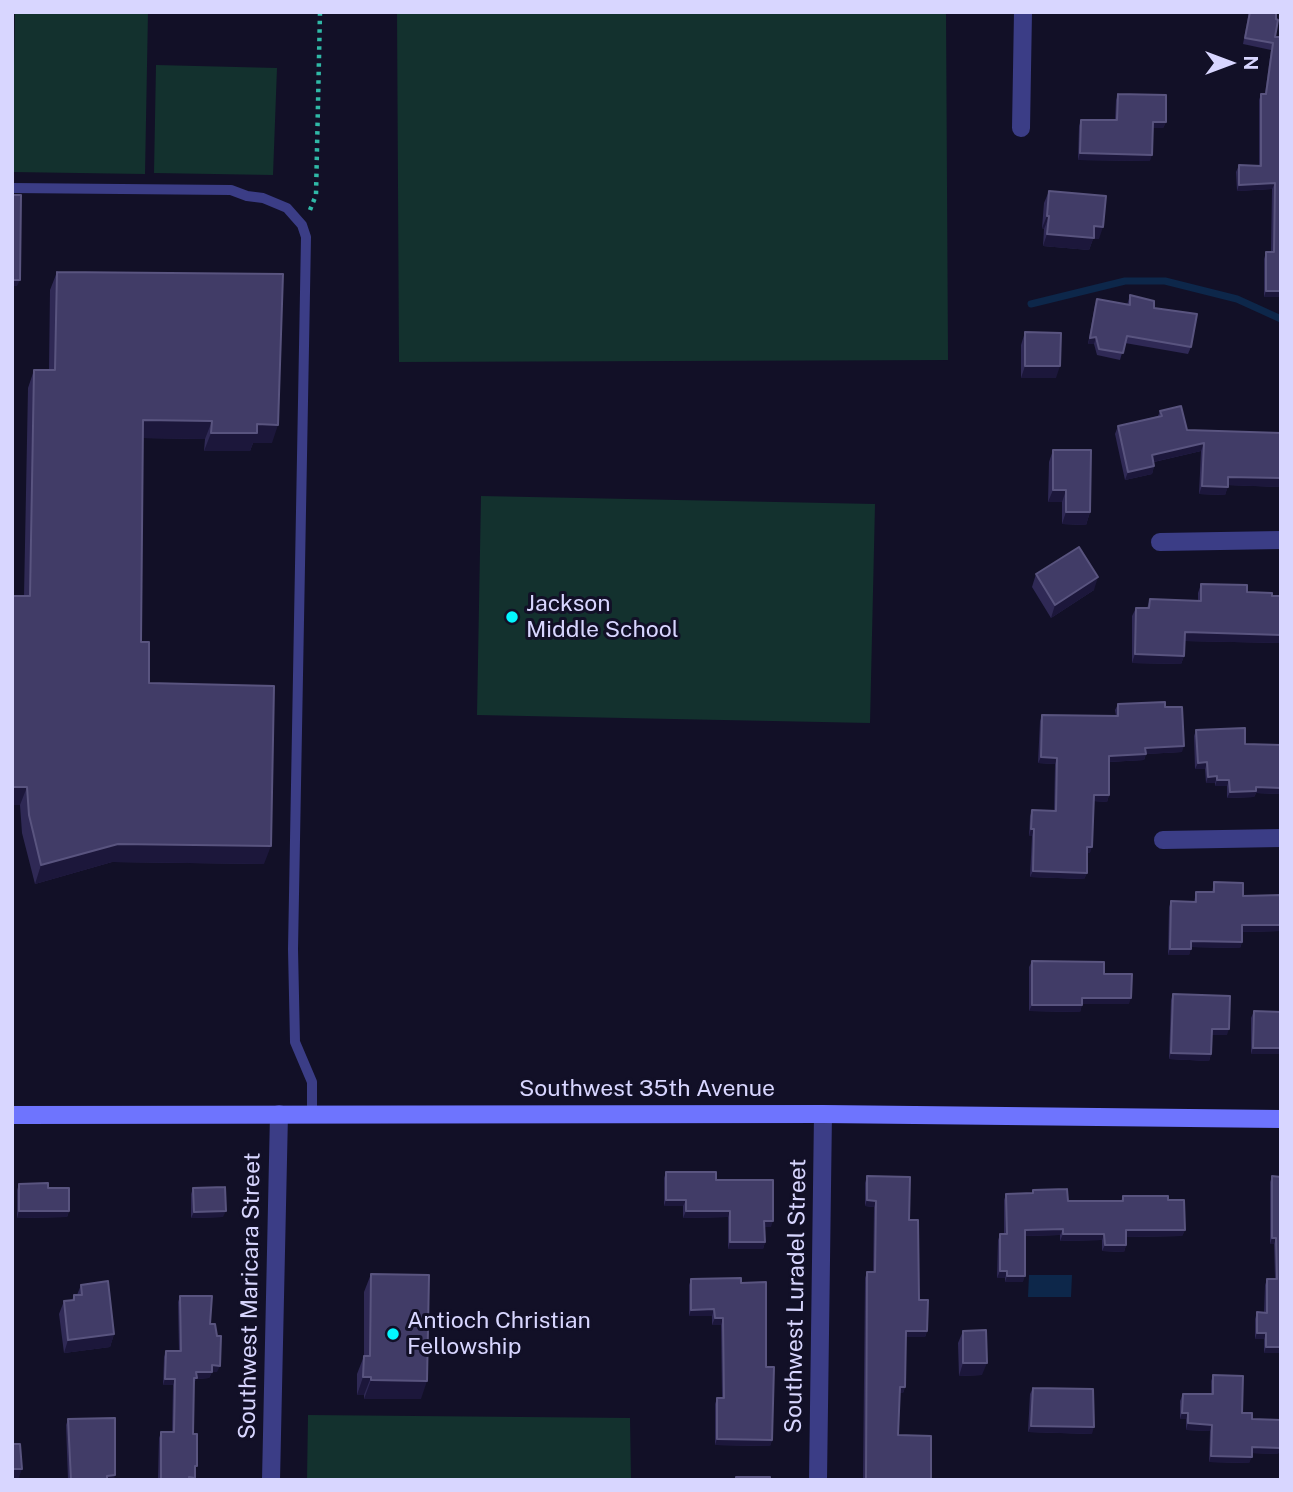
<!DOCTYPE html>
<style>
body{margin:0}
#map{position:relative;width:1293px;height:1492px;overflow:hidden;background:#121027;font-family:"Public Sans",sans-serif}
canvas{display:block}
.frame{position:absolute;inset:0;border:14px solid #d8d6ff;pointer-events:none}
.north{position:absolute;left:1195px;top:28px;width:70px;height:70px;-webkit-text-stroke:5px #121027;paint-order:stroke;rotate:90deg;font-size:19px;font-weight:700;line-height:28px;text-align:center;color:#d8d6ff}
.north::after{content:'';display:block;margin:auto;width:24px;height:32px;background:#d8d6ff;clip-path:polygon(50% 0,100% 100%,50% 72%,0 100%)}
</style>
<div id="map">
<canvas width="1293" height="1492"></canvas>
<div class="frame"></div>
<div class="north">N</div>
</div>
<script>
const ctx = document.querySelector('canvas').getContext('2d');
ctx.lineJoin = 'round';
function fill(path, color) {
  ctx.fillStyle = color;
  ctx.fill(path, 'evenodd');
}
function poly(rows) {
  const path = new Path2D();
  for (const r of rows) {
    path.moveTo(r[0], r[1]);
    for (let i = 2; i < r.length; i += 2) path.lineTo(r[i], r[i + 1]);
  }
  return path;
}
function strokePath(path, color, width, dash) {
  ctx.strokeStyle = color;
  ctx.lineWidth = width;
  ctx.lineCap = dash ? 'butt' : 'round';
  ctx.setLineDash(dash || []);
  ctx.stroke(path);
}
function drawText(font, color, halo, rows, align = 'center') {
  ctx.font = font + ' "Public Sans",sans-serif';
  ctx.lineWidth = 6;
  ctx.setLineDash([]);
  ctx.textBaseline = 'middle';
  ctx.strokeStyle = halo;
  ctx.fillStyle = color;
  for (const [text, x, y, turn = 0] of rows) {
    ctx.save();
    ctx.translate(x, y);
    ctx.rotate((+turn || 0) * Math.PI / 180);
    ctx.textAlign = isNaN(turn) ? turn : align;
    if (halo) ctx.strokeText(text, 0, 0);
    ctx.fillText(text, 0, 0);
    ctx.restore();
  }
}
fill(poly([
 [15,12,148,12,145,174,12,172],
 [397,12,946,12,948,360,399,362],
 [156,65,277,68,273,175,154,173],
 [481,496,875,504,870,723,477,715],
 [308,1415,630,1418,631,1480,307,1480]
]), '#13312e');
fill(poly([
 [1029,1275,1072,1275,1071,1297,1028,1297]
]), '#0d274a');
strokePath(poly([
 [1031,304,1125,281,1165,281,1237,299,1281,319]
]), '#0d274a', 7);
strokePath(poly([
 [310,210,316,195,320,12]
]), '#30b9a7', 4.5, [3.5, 5]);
strokePath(poly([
 [12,188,231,190,247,196,263,198,287,208,302,225,306,237,293,949,295,1042,312,1082,312,1114]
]), '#3b3d86', 10);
strokePath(poly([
 [1021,128,1023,12],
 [1160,542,1281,540],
 [1163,840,1281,838],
 [271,1480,279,1114],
 [818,1480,823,1114]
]), '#3b3d86', 18);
strokePath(poly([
 [12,1115,823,1114,1281,1119]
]), '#6e74fe', 18);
fill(poly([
 [1249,12,1276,12,1275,37,1281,37,1281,297,1264,297,1264,259,1266,252,1271,252,1272,189,1237,191,1236,172,1239,165,1259,166,1259,100,1261,94,1265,94,1271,50,1243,44],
 [1118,94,1166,122,1163,128,1152,128,1150,161,1078,160,1079,126,1081,120,1115,120,1116,100],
 [1049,191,1099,239,1093,239,1089,250,1043,246,1044,229,1042,228,1044,203],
 [57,272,272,443,253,443,250,451,204,451,205,439,143,438,141,642,149,683,264,864,112,862,35,884,22,833,20,805,12,805,12,596,24,596,28,388,34,370,49,370,50,290],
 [1130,295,1154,308,1191,347,1188,354,1125,343,1120,360,1097,355,1094,344,1088,344,1095,305,1097,299,1127,305],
 [1025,332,1056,378,1021,378,1021,345],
 [1160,411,1187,430,1280,433,1281,432,1281,487,1228,485,1225,495,1199,494,1201,451,1154,462,1154,466,1152,474,1125,480,1115,434,1118,426,1158,416],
 [1053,450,1090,512,1086,525,1062,524,1062,502,1048,502,1049,462],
 [1036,574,1094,590,1051,618,1032,587],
 [1201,584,1247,592,1281,596,1281,643,1185,641,1184,656,1181,664,1132,663,1132,616,1136,608,1147,608,1150,599,1198,601,1198,593],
 [1118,704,1165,707,1182,752,1146,754,1144,760,1109,762,1109,795,1107,802,1094,801,1090,853,1087,853,1087,873,1084,879,1030,877,1032,836,1029,836,1030,816,1032,810,1054,811,1055,764,1038,763,1040,721,1042,715,1116,716,1115,710],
 [1196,730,1245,744,1281,745,1281,794,1256,793,1254,797,1227,798,1227,786,1215,786,1215,783,1206,783,1205,769,1195,769,1194,736],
 [1214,882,1243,896,1281,931,1242,932,1242,942,1240,948,1191,947,1189,955,1168,955,1169,907,1171,901,1194,902,1196,892,1212,892],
 [1032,961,1104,974,1129,1004,1082,1004,1080,1012,1029,1011,1029,967],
 [1173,994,1227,1035,1212,1035,1211,1054,1209,1061,1169,1059,1171,1000],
 [1254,1011,1281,1012,1281,1054,1251,1054,1251,1018],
 [666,1172,716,1180,771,1227,765,1227,765,1242,763,1249,728,1249,728,1217,683,1218,683,1206,664,1206,664,1178],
 [867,1176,909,1220,919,1300,927,1331,925,1337,906,1337,905,1387,903,1393,900,1393,898,1435,931,1480,863,1480,865,1278,867,1272,873,1272,874,1207,865,1206,865,1183],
 [1272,1176,1281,1177,1281,1353,1264,1353,1264,1339,1255,1339,1255,1319,1257,1312,1264,1313,1265,1285,1267,1279,1275,1279,1274,1244,1270,1244,1270,1182],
 [19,1184,48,1188,69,1211,67,1217,17,1218,17,1190],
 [193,1188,223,1217,191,1218,191,1194],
 [1033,1190,1068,1201,1121,1201,1123,1196,1168,1200,1185,1230,1182,1236,1126,1237,1126,1245,1124,1252,1102,1251,1102,1240,1060,1241,1060,1235,1025,1236,1023,1282,1005,1282,1005,1278,997,1278,998,1240,1000,1234,1004,1234,1004,1200,1006,1194,1032,1193],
 [371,1274,421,1399,364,1399,364,1395,357,1395,357,1374,364,1356,364,1292],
 [691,1279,741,1283,766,1367,772,1440,770,1446,715,1445,715,1404,717,1398,722,1398,721,1325,712,1325,712,1316,689,1316,689,1285],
 [81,1285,114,1334,110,1347,64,1353,59,1314,64,1301,72,1300,74,1295,77,1295],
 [180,1296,210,1324,217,1372,212,1372,209,1378,196,1379,194,1384,193,1434,195,1472,194,1480,158,1480,159,1438,161,1432,172,1432,173,1385,163,1385,164,1357,166,1351,179,1351,178,1302],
 [963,1331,982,1375,959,1376,958,1343],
 [1213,1375,1242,1413,1252,1419,1280,1448,1278,1454,1252,1453,1249,1463,1209,1462,1210,1431,1186,1430,1186,1419,1180,1419,1180,1401,1183,1394,1211,1394,1211,1381],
 [1033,1388,1092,1434,1028,1432,1030,1394],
 [68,1419,114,1480,68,1480,66,1425]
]), '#2f2955');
fill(poly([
 [1153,122,1166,122,1163,128,1150,128],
 [1080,153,1152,155,1150,161,1078,160],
 [1275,183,1272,189,1237,191,1239,185],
 [1047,216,1049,216,1044,229,1042,228],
 [1094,226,1103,227,1099,239,1093,239,1089,250,1043,246,1047,234],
 [12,280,20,280,17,286,12,286],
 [1266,291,1281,291,1281,297,1264,297],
 [1096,337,1094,344,1088,344,1090,338],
 [1025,366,1060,366,1056,378,1021,378],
 [143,420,212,421,205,439,137,438],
 [257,424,278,425,272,443,253,443,250,451,204,451,211,433],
 [1204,443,1201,451,1149,463,1152,455],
 [1154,466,1152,474,1125,480,1128,472],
 [1228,477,1281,478,1281,487,1225,485],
 [1202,486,1228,487,1225,495,1199,494],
 [1053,490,1066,490,1062,502,1048,502],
 [1066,512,1090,512,1086,525,1062,524],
 [1098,577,1094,590,1051,618,1055,605],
 [1185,632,1281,635,1281,643,1182,641],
 [1135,654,1184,656,1181,664,1132,663],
 [1184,746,1182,752,1146,754,1144,760,1107,762,1109,756,1145,748],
 [1041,757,1057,758,1055,764,1038,763],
 [1207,762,1205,769,1195,769,1198,763],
 [1217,776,1215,783,1206,783,1208,777],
 [1217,780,1229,780,1227,786,1215,786],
 [12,787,27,787,20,805,12,805],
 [1256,787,1281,788,1281,794,1256,793,1254,797,1227,798,1230,792],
 [1094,795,1109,795,1107,802,1092,801],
 [1031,829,1034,829,1032,836,1029,836],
 [118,844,271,846,264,864,112,862,35,884,41,865],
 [1087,847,1092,847,1090,853,1085,853],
 [1033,871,1087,873,1084,879,1030,877],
 [1242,925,1281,925,1281,931,1240,932],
 [1191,941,1242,942,1240,948,1189,947],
 [1170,949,1191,949,1189,955,1168,955],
 [1082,998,1131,998,1129,1004,1080,1004],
 [1032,1005,1082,1005,1080,1012,1029,1011],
 [1212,1029,1229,1029,1227,1035,1210,1035],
 [1253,1048,1281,1048,1281,1054,1251,1054],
 [1171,1053,1211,1054,1209,1061,1169,1059],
 [666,1200,686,1200,683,1206,664,1206],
 [867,1200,876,1201,874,1207,865,1206],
 [19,1211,69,1211,67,1217,17,1218],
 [226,1211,223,1217,191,1218,194,1212],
 [686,1211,730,1211,728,1217,683,1218],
 [764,1221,773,1221,771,1227,762,1227],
 [1063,1229,1060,1235,1023,1236,1025,1230],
 [1126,1230,1185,1230,1182,1236,1124,1237],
 [1063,1234,1104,1234,1102,1240,1060,1241],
 [1272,1238,1276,1238,1274,1244,1270,1244],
 [730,1242,765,1242,763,1249,728,1249],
 [1105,1245,1126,1245,1124,1252,1102,1251],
 [1000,1271,1007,1271,1005,1278,997,1278],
 [1007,1276,1025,1276,1023,1282,1005,1282],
 [714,1309,712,1316,689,1316,691,1310],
 [715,1318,723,1318,721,1325,712,1325],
 [906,1331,927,1331,925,1337,904,1337],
 [1257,1333,1266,1333,1264,1339,1255,1339],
 [114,1334,110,1347,64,1353,68,1340],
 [1266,1347,1281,1347,1281,1353,1264,1353],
 [963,1363,987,1363,982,1375,959,1376],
 [212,1365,220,1366,217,1372,209,1372],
 [196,1372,212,1372,209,1378,196,1379,194,1384,192,1384],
 [363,1377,371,1377,364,1395,357,1395],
 [165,1379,175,1379,173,1385,163,1385],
 [371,1380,427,1381,421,1399,364,1399],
 [900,1387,905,1387,903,1393,897,1393],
 [1182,1413,1188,1413,1186,1419,1180,1419],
 [1188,1423,1212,1425,1210,1431,1186,1430],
 [1031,1426,1094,1427,1092,1434,1028,1432],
 [717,1439,772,1440,770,1446,715,1445],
 [1252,1447,1280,1448,1278,1454,1249,1453],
 [1211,1456,1252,1457,1249,1463,1209,1462],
 [12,1469,22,1469,18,1480,12,1480],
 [115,1475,114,1480,106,1480,107,1476]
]), '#1c173b');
const building = poly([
 [1250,12,1276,12,1276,19,1278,20,1275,37,1281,37,1281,291,1266,291,1266,252,1274,252,1275,183,1239,185,1239,165,1261,166,1261,94,1266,94,1273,43,1245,38,1250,12],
 [1118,94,1166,95,1166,122,1153,122,1152,155,1080,153,1081,120,1117,120,1118,94],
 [1049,191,1106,196,1103,227,1094,226,1094,238,1047,234,1049,216,1047,216,1049,191],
 [12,195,21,195,20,280,12,280,12,195],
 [57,272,283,274,278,425,257,424,257,433,211,433,212,421,143,420,141,642,149,642,149,683,274,686,271,846,118,844,41,865,29,815,27,787,12,787,12,596,30,596,34,370,55,370,57,272],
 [1130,295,1154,301,1154,308,1197,314,1191,347,1127,336,1123,353,1099,349,1096,337,1090,338,1097,299,1130,305,1130,295],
 [1025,332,1061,333,1060,366,1025,366,1025,332],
 [1181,406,1187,430,1281,433,1281,478,1228,477,1228,487,1202,486,1204,443,1152,455,1154,466,1128,472,1118,426,1162,416,1160,411,1181,406],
 [1053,450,1091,450,1090,512,1066,512,1066,490,1053,490,1053,450],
 [1079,547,1098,577,1055,605,1036,574,1079,547],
 [1201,584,1247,585,1247,592,1272,593,1272,596,1281,596,1281,635,1185,632,1184,656,1135,654,1136,608,1149,608,1150,599,1201,601,1201,584],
 [1165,702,1165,707,1182,707,1184,746,1145,748,1146,754,1109,756,1109,795,1094,795,1092,847,1087,847,1087,873,1033,871,1034,829,1031,829,1032,810,1056,811,1057,758,1041,757,1042,715,1118,716,1118,704,1165,702],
 [1245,728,1245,744,1281,745,1281,788,1256,787,1256,791,1230,792,1229,780,1217,780,1217,776,1208,777,1207,762,1198,763,1196,730,1245,728],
 [1214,882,1243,883,1243,896,1281,895,1281,925,1242,925,1242,942,1191,941,1191,949,1170,949,1171,901,1196,902,1196,892,1214,892,1214,882],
 [1032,961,1104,962,1104,974,1132,974,1131,998,1082,998,1082,1005,1032,1005,1032,961],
 [1173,994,1230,996,1229,1029,1212,1029,1211,1054,1171,1053,1173,994],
 [1254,1011,1281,1012,1281,1048,1253,1048,1254,1011],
 [666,1172,716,1172,716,1180,773,1180,773,1221,764,1221,765,1242,730,1242,730,1211,686,1211,686,1200,666,1200,666,1172],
 [867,1176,910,1177,909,1220,918,1220,919,1300,928,1300,927,1331,906,1331,905,1387,900,1387,898,1435,931,1436,931,1480,866,1480,867,1272,875,1272,876,1201,867,1200,867,1176],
 [1272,1176,1281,1177,1281,1347,1266,1347,1266,1333,1257,1333,1257,1312,1267,1313,1267,1279,1277,1279,1276,1238,1272,1238,1272,1176],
 [48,1183,48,1188,69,1188,69,1211,19,1211,19,1184,48,1183],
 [225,1187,226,1211,194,1212,193,1188,225,1187],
 [1067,1189,1068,1201,1123,1201,1123,1196,1168,1196,1168,1200,1184,1200,1185,1230,1126,1230,1126,1245,1105,1245,1104,1234,1063,1234,1063,1229,1025,1230,1025,1276,1007,1276,1007,1271,1000,1271,1000,1234,1007,1234,1006,1194,1033,1193,1033,1190,1067,1189],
 [371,1274,429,1275,427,1381,371,1380,371,1377,363,1377,364,1356,370,1356,371,1274],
 [741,1278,741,1283,766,1282,766,1367,774,1367,772,1440,717,1439,717,1398,724,1398,723,1318,715,1318,714,1309,691,1310,691,1279,741,1278],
 [108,1281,114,1334,68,1340,64,1301,74,1300,74,1295,82,1295,81,1285,108,1281],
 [180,1296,212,1296,210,1324,215,1324,217,1336,221,1336,220,1366,212,1365,212,1372,196,1372,197,1378,194,1378,193,1434,197,1434,197,1466,195,1466,195,1478,189,1477,189,1480,161,1480,161,1432,174,1432,175,1379,165,1379,166,1351,181,1351,180,1296],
 [986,1330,987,1363,963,1363,963,1331,986,1330],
 [1213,1375,1243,1376,1242,1413,1252,1413,1252,1419,1281,1420,1280,1448,1252,1447,1252,1457,1211,1456,1212,1425,1188,1423,1188,1413,1182,1413,1183,1394,1213,1394,1213,1375],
 [1033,1388,1093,1389,1094,1427,1031,1426,1033,1388],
 [115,1418,115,1475,107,1476,107,1480,71,1480,68,1419,115,1418],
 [12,1444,20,1444,22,1469,12,1469,12,1444],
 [736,1477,770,1477,770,1480,736,1480,736,1477]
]);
fill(building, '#413c67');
strokePath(building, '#59547f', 2);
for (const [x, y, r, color] of [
 [512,617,7,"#03f6fe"],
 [393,1334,7,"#03f6fe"]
]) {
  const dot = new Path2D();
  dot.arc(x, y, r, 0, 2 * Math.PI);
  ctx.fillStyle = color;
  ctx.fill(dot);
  strokePath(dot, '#121027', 2.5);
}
drawText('23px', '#d8d6ff', '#121027', [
 ["Jackson",526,604],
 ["Middle School",526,630],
 ["Antioch Christian",407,1321],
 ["Fellowship",407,1347]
], 'left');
drawText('23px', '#d8d6ff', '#121027', [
 ["Southwest 35th Avenue",647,1089],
 ["Southwest Maricara Street",250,1296,-89],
 ["Southwest Luradel Street",796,1296,-89]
]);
</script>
